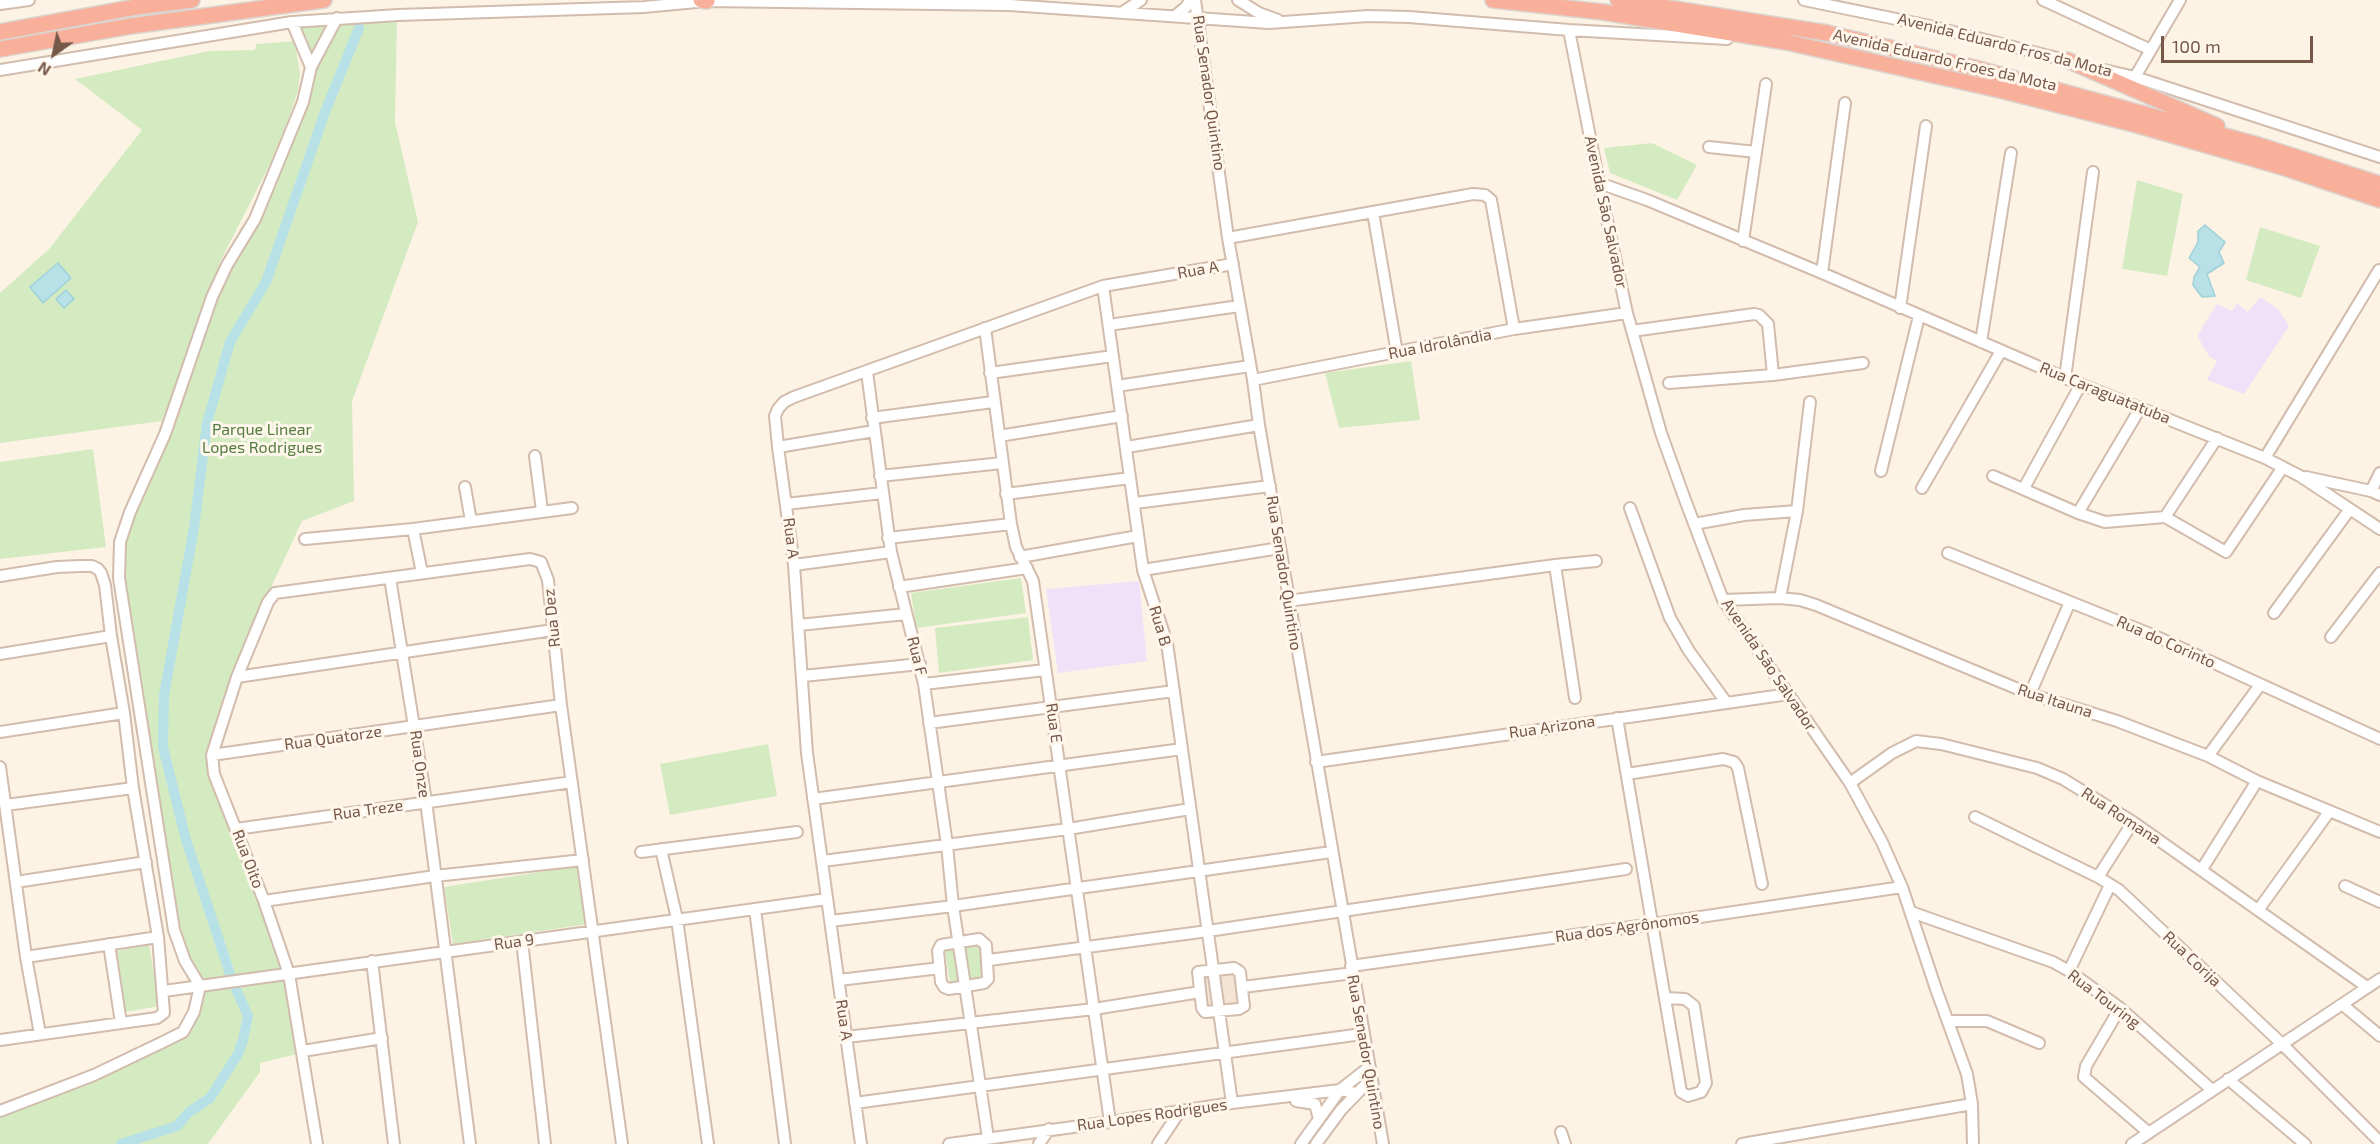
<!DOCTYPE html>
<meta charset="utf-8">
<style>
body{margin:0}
#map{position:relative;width:2380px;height:1144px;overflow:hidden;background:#fdf3e4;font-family:"Exo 2",sans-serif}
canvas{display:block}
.north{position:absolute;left:24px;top:24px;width:60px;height:60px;-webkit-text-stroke:4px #fff7eb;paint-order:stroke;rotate:213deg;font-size:16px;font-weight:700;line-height:24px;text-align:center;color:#765849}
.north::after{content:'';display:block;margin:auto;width:21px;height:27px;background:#765849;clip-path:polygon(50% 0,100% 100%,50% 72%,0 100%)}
.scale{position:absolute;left:2161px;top:36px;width:152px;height:27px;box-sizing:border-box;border:3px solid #765849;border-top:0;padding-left:8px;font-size:18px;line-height:21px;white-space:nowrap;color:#765849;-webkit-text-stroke:4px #fff7eb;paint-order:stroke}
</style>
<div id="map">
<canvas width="2380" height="1144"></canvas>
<div class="north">N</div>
<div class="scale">100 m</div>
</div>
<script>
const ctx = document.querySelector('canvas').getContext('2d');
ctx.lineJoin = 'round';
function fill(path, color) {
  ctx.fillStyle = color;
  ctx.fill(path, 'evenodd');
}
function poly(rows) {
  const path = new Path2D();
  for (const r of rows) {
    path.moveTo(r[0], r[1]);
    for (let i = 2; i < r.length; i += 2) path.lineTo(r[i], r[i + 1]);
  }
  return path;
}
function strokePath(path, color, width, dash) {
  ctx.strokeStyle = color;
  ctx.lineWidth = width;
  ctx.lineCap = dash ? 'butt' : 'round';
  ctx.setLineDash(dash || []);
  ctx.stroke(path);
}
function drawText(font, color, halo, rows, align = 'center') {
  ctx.font = font + ' "Exo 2",sans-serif';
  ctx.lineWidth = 6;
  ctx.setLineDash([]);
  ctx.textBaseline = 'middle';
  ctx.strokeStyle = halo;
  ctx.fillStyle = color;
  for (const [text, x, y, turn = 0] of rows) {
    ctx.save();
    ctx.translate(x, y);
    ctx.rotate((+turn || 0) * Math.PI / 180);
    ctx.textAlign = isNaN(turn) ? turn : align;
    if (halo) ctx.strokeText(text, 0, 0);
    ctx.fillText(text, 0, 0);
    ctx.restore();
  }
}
fill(poly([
 [1243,963,1250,1009,1201,1015,1194,969]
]), '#f5e4d3');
fill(poly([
 [2260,297,2278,309,2289,326,2244,394,2207,380,2217,361,2209,356,2197,336,2217,304,2232,311,2237,303,2248,312],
 [1139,581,1147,661,1058,673,1046,589]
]), '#f0e1f9');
fill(poly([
 [397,17,395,122,418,222,352,401,354,501,302,521,268,594,211,754,266,901,306,1052,260,1063,260,1072,208,1144,0,1144,0,1108,181,1032,198,995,183,963,120,577,121,541,166,433,215,294,261,215,277,184,312,66,293,23],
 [295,41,300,74,298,91,288,120,268,168,221,260,162,421,0,443,0,293,49,249,142,130,75,79,209,51,255,50,256,44],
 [1652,143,1697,165,1677,200,1610,173,1604,148],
 [2137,180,2183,194,2167,276,2122,269],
 [2260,227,2320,246,2301,298,2246,280],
 [1411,361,1420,420,1339,428,1325,373],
 [93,449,106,547,0,559,0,462],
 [1021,578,1026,613,916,628,911,593],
 [1028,617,1033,660,939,673,935,628],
 [768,744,777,796,670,815,660,764],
 [578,866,588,924,453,944,444,887],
 [981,942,985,977,950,982,944,946],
 [149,945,160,1006,125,1012,117,951]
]), '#d4ebc2');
const water = poly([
 [2205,225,2225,242,2219,252,2224,263,2207,274,2215,296,2202,297,2193,285,2194,277,2200,267,2189,258,2198,242,2198,231,2205,225],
 [58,263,71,278,43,303,30,287,58,263],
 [66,290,74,299,64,308,56,299,66,290]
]);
fill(water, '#b8e1e7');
strokePath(water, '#9ed1d9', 1.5);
strokePath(poly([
 [230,974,186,840,163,747,164,695,194,528,207,423,230,342,266,282,325,112,359,28],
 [121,1144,177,1126,188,1113,210,1098,238,1054,243,1040,248,1016,236,989]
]), '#b8e1e7', 10);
const minor = poly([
 [1195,0,1228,238,1253,380,1259,425,1383,1144],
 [1238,0,1259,13,1278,20],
 [1804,0,1930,26,2073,62],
 [2043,0,2151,50],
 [0,4,29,0],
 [1123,12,1141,0],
 [1175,16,1186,7,1190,0],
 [292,22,311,67],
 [1569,30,1599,183,1627,313,1661,433,1684,497,1723,600,1850,783,1882,842,1902,887,1936,989,1967,1074,1972,1104,1973,1144],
 [2100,69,2135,77,2380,157],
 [0,70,292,22,398,15,644,7,707,1,1009,5,1269,23,1368,16,1409,17,1569,30,1727,39],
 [2135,77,2180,0],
 [1845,103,1822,273,2065,378,2265,458,2300,476,2380,529],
 [1709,147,1756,152],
 [1599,183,1647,200,1822,273],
 [1373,212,1397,353],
 [1228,238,1473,194,1485,195,1491,200,1514,329],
 [1743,241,1766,84],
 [1103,286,1143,570,1167,643,1232,1103],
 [1900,308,1926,126],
 [1109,325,1239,306],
 [985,328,1011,524,1016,547,1033,581,1110,1122],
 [1632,331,1754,314,1759,315,1768,324,1773,375],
 [1981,342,2011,153],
 [867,372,891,552,924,684,947,845,953,906,988,1138],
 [990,373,1113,356],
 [2065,378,2093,172],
 [1253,380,1514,329,1627,313],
 [1669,383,1773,375,1863,363],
 [1117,386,1250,366],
 [872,418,993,402],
 [999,436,1122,416],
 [778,447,874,431],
 [1127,447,1259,425],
 [535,456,542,511],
 [2265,458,2379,270],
 [1881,471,1919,316],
 [880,476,1002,463],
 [1993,476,2078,513,2105,522,2165,517,2226,552,2283,467],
 [2306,477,2371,491,2380,495],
 [465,487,471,521],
 [1922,488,2001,351],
 [2024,488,2081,384],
 [2371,491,2380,473],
 [1006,494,1130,478],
 [1135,503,1270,486],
 [786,504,882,493],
 [1630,508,1670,618,1689,651,1726,702],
 [2078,513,2141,407],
 [2165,517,2217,438],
 [1694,524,1744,515,1797,511],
 [413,529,422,573],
 [888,538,1011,524],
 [305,539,413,529,572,508],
 [1948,553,2155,636,2380,739],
 [1020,557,1138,536],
 [794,565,891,552],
 [1555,565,1575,698],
 [1143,570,1280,548],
 [0,576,57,567,81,566,92,566,98,569,101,573,105,585,111,636,124,713,133,788,158,937,164,1013,157,1018,0,1040],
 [390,578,426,801,470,1144],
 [899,587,1027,568],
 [1780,598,1797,511,1810,402],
 [1723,600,1780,598,1800,600,1816,605,2030,694,2117,721,2208,756,2257,781,2380,832],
 [1288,601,1555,565,1596,561],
 [2274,613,2350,509],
 [799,625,906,614],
 [2331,637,2380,573],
 [0,654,111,636],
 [803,676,920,664],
 [237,677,553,630],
 [924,684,1045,670],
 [2030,694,2070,602],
 [1617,718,1681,1092,1688,1096,1701,1092,1706,1083,1694,1006,1685,999,1666,998],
 [929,723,1174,691],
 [0,732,124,713],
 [212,755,561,705],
 [2208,756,2260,685],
 [1316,762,1789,694],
 [0,767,26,957,40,1034],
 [1627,774,1723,759,1734,762,1738,768,1762,884],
 [1850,783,1892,753,1916,741,1941,744,2037,768,2063,779,2133,822,2367,987],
 [813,799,1182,749],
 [6,805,133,788],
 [1975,817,2098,877,2119,890,2282,1044,2380,1142],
 [236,829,572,782],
 [661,849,677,919,708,1144],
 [641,852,797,832],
 [823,861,1068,829,1190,809],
 [2202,869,2257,781],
 [2098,877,2133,822],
 [16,882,146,862],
 [2345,886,2380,902],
 [264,901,435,876,583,860],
 [755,909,785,1144],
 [2259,909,2329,812],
 [1911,912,2053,962,2069,971,2120,1008,2212,1090],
 [831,921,953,906,1331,852],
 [979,939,986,945,988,979,984,983,949,989,944,987,941,982,938,951,941,945,979,939],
 [522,941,545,1144],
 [109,944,121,1023],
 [26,957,158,937],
 [989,960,1208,931,1626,869],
 [372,961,394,1144],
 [1351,966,1653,924,1902,887],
 [1234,968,1240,972,1244,1006,1239,1009,1205,1012,1202,1008,1198,972,1234,968],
 [2069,971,2110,885],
 [839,980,940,968],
 [1243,987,1353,973],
 [164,991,827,899],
 [2343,1005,2380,1036],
 [2120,1008,2086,1066,2084,1077,2149,1133],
 [1948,1021,1987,1021,2039,1043],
 [846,1037,1094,1009,1200,992],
 [303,1051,382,1038],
 [2228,1079,2305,1144],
 [1296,1101,1315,1104,1319,1119],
 [855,1103,1362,1034],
 [0,1111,94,1075,163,1042,183,1032,194,1012,200,986,185,961,174,930,119,578,120,542,130,512,165,434,212,297,227,265,255,219,303,102,311,67,337,18],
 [1561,1132,1565,1144],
 [317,1144,289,974,264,901,214,774,212,755,237,677,268,602,275,593,530,559,541,562,548,580,561,705,622,1144],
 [861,1144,807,753,794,565,778,447,775,416,778,409,784,402,794,397,1103,286,1233,264],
 [949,1144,1110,1122,1232,1103,1340,1090,1356,1093],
 [1039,1144,1049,1129],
 [1158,1144,1180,1111],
 [1301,1144,1340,1090,1368,1068],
 [1316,1144,1341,1110,1370,1080],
 [1742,1144,1972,1104],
 [2132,1144,2380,979]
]);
const highway = poly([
 [701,0,707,1],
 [1493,0,1603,12,1786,42,2004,91,2137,125,2279,166,2380,200],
 [1618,0,1827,33,1975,68,2258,145,2380,184],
 [0,32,136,7,192,0],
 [0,49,131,26,324,0],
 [2067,60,2217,126]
]);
strokePath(minor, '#d1bcad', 14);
strokePath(highway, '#dbd4d0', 18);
strokePath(minor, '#fff', 10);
strokePath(highway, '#f8b09a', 15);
drawText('16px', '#765849', '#fff7eb', [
 ["Avenida Eduardo Fros da Mota",2005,45,14],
 ["Avenida Eduardo Froes da Mota",1945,60,13],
 ["Rua Senador Quintino",1209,93,82],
 ["Avenida São Salvador",1606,212,78],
 ["Rua A",1198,270,-10],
 ["Rua Idrolândia",1440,344,-11],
 ["Rua Caraguatatuba",2105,393,22],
 ["Rua A",791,538,83],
 ["Rua Senador Quintino",1284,573,81],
 ["Rua Dez",552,618,-96],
 ["Rua B",1160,626,73],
 ["Rua do Corinto",2166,642,24],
 ["Rua F",917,656,76],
 ["Avenida São Salvador",1769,665,56],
 ["Rua Itauna",2055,701,18],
 ["Rua E",1054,723,82],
 ["Rua Arizona",1552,727,-8],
 ["Rua Quatorze",333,738,-8],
 ["Rua Onze",420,764,82],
 ["Rua Treze",368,810,-8],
 ["Rua Romana",2121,816,33],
 ["Rua Oito",248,859,69],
 ["Rua dos Agrônomos",1627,927,-8],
 ["Rua 9",514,942,-8],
 ["Rua Corija",2192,959,43],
 ["Rua Touring",2104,999,37],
 ["Rua A",844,1020,82],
 ["Rua Senador Quintino",1366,1052,80],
 ["Rua Lopes Rodrigues",1152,1115,-8]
]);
drawText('16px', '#547c41', '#fff7eb', [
 ["Parque Linear",262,430],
 ["Lopes Rodrigues",262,448]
]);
</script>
